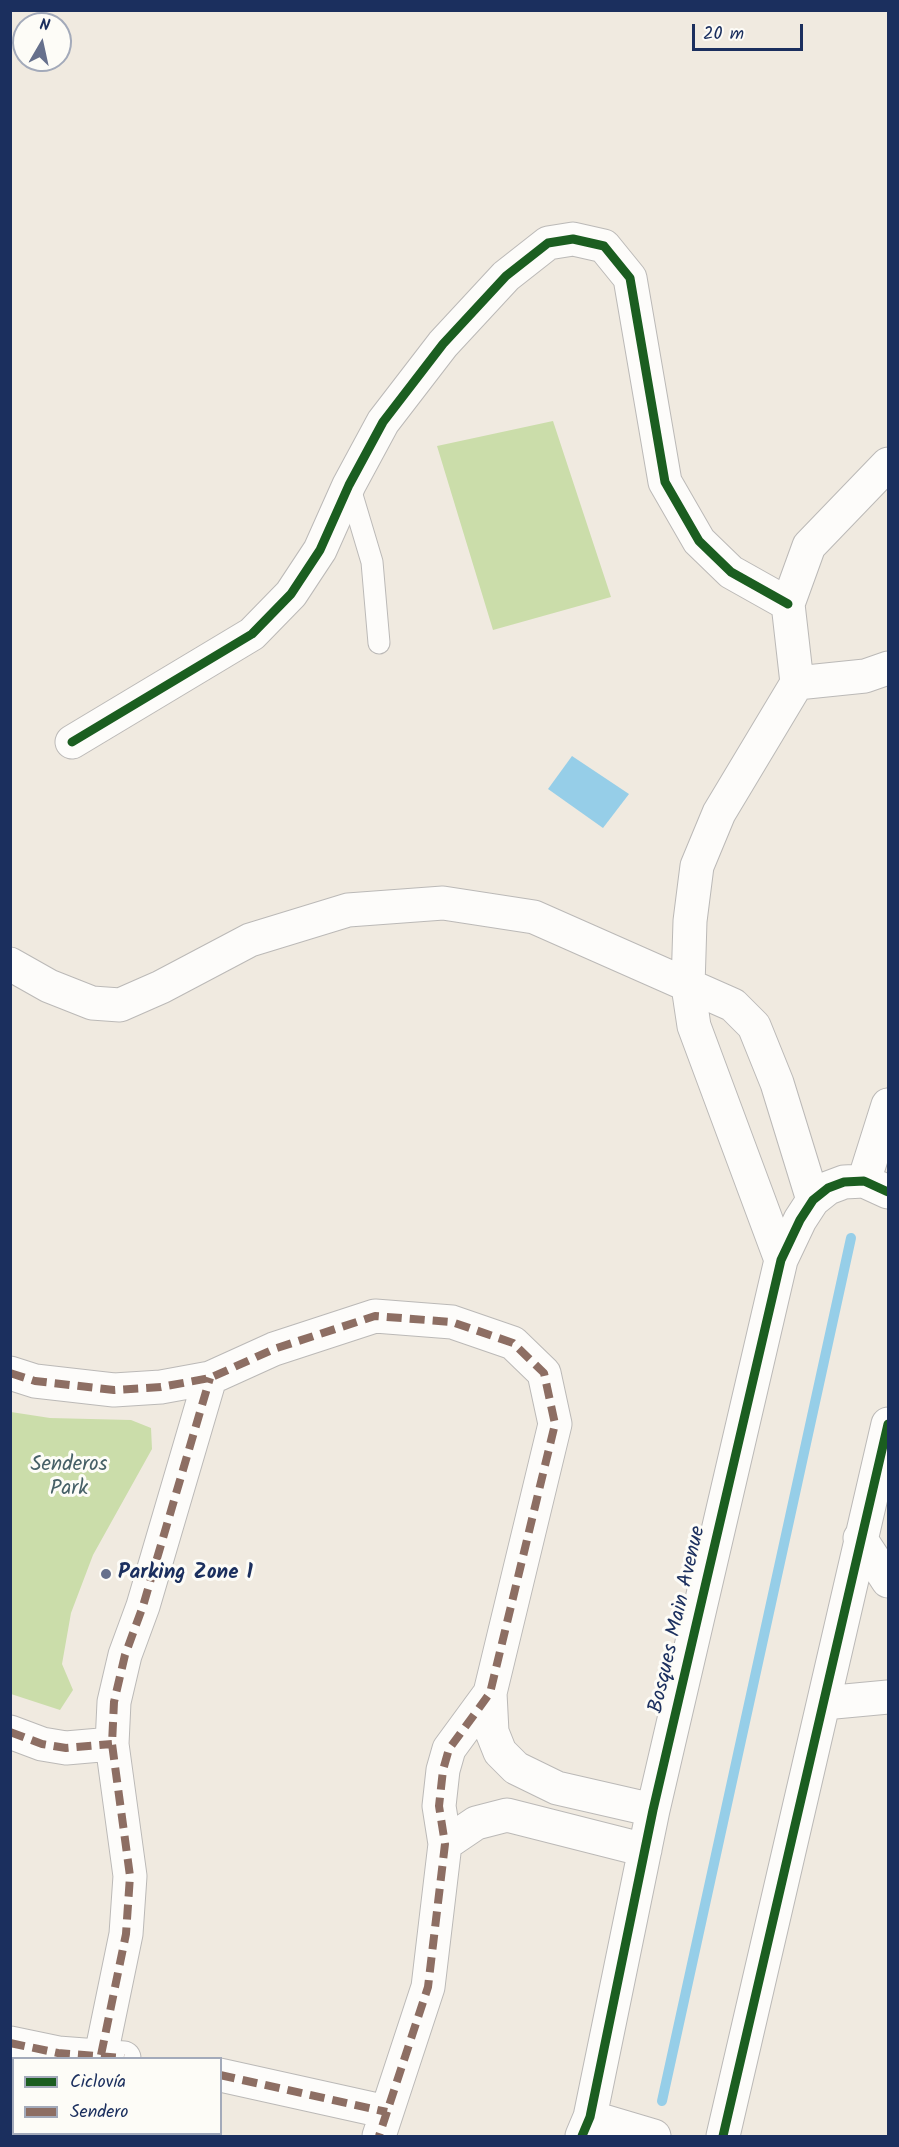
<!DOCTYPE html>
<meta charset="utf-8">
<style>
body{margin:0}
#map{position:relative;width:899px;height:2147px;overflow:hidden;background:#f0eae0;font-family:Kalam,sans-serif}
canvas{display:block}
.frame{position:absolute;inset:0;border:12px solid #1b2f5e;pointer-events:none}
.legend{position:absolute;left:12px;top:2057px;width:210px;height:78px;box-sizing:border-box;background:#fdfcf7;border:2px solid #a3aaba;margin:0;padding:8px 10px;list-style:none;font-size:18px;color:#1b2f5e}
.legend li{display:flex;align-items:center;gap:12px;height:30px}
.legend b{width:30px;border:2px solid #a3aaba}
.north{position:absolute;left:12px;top:12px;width:60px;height:60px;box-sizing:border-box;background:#fdfcf7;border:2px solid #a3aaba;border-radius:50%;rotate:9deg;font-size:16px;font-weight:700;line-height:24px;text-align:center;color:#1b2f5e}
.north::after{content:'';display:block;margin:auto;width:21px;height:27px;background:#66708c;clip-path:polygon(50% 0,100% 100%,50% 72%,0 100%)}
.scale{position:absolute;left:692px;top:24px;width:111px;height:27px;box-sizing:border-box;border:3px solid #1b2f5e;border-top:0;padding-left:8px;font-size:18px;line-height:21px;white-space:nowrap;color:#1b2f5e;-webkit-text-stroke:4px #fdfcf7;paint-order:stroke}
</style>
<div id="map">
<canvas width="899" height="2147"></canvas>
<div class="frame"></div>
<ul class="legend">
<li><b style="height:8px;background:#1b5e20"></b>Ciclovía</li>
<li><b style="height:8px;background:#8d6e63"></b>Sendero</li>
</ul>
<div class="north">N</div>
<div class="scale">20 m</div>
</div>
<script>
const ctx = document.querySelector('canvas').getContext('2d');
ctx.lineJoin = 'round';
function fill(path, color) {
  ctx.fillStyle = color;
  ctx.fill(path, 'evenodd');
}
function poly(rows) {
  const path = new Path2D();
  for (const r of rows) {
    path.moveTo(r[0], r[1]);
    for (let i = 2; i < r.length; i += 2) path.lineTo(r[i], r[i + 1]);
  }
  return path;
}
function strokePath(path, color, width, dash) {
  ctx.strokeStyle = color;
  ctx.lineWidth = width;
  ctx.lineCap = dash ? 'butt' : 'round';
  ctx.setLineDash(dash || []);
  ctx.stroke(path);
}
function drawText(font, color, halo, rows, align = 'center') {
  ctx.font = font + ' Kalam,sans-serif';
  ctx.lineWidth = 6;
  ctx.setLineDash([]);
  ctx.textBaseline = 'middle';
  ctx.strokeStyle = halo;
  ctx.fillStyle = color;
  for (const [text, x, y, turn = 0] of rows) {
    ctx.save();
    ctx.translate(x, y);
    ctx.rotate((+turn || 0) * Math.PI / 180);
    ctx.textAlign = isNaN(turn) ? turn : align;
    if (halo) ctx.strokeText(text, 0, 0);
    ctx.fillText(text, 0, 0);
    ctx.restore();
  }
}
fill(poly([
 [553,421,611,597,493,630,437,446],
 [11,1412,50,1418,131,1420,151,1428,152,1449,93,1555,71,1613,62,1664,73,1690,60,1710,11,1694]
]), '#cbddaa');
fill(poly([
 [572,756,629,794,603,828,548,789]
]), '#96cee8');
strokePath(poly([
 [662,2101,851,1238]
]), '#96cee8', 10);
const lane = poly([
 [349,485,372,562,379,643]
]);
const street = poly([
 [797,683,865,676,888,668],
 [72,742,252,634,291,594,320,550,349,485,383,422,443,344,506,276,548,243,573,239,604,246,630,278,665,482,699,541,731,572,788,604],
 [10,964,49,986,92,1003,120,1005,161,987,250,940,348,910,443,903,534,917,733,1005,754,1026,777,1083,813,1200],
 [864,1181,888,1105],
 [781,1260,694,1026,688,986,690,921,697,866,719,813,797,683,788,604,809,546,888,464],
 [10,1373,35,1381,114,1390,161,1387,210,1378,274,1349,375,1316,452,1322,513,1343,544,1373,555,1424,490,1693,492,1732,500,1752,516,1768,557,1788,653,1810],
 [860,1538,888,1581],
 [824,1703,888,1697],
 [10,1732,42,1744,66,1748,112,1744],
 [445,1844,476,1823,507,1815,645,1850],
 [10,2043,58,2053,124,2058],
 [101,2055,126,1934,130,1876,112,1744,114,1702,125,1655,143,1606,210,1378],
 [220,2075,387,2112],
 [590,2117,654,2136],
 [379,2136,428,1987,445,1844,439,1806,443,1770,449,1749,490,1693],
 [582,2136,590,2117,653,1810,781,1260,800,1220,813,1200,828,1188,844,1182,864,1181,888,1192],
 [723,2136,888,1424]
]);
strokePath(lane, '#bbb9b7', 23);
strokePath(street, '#bbb9b7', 35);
strokePath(lane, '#fdfcfa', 21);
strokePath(street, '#fdfcfa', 33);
strokePath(poly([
 [10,1373,35,1381,114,1390,161,1387,210,1378,274,1349,375,1316,452,1322,513,1343,544,1373,555,1424,490,1693,449,1749,443,1770,439,1806,445,1844,428,1987,379,2136],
 [10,1732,42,1744,66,1748,112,1744],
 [10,2043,58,2053,124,2058],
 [101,2055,126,1934,130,1876,112,1744,114,1702,125,1655,143,1606,210,1378],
 [220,2075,387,2112]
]), '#8d6e63', 8, [15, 8]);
strokePath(poly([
 [72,742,252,634,291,594,320,550,349,485,383,422,443,344,506,276,548,243,573,239,604,246,630,278,665,482,699,541,731,572,788,604],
 [582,2136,590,2117,653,1810,781,1260,800,1220,813,1200,828,1188,844,1182,864,1181,888,1192],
 [723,2136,888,1424]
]), '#1b5e20', 9);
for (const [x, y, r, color] of [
 [106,1574,6,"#66708c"]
]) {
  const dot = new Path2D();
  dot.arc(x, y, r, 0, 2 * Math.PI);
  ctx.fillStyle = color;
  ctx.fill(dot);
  strokePath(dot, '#fdfcf7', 2);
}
drawText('21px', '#466067', '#fdfcf7', [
 ["Senderos",69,1466],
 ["Park",69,1490]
]);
drawText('bold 21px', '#1b2f5e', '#fdfcf7', [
 ["Parking Zone 1",118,1574]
], 'left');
drawText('21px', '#1b2f5e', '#fdfcf7', [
 ["Bosques Main Avenue",679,1620,-77]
]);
</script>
